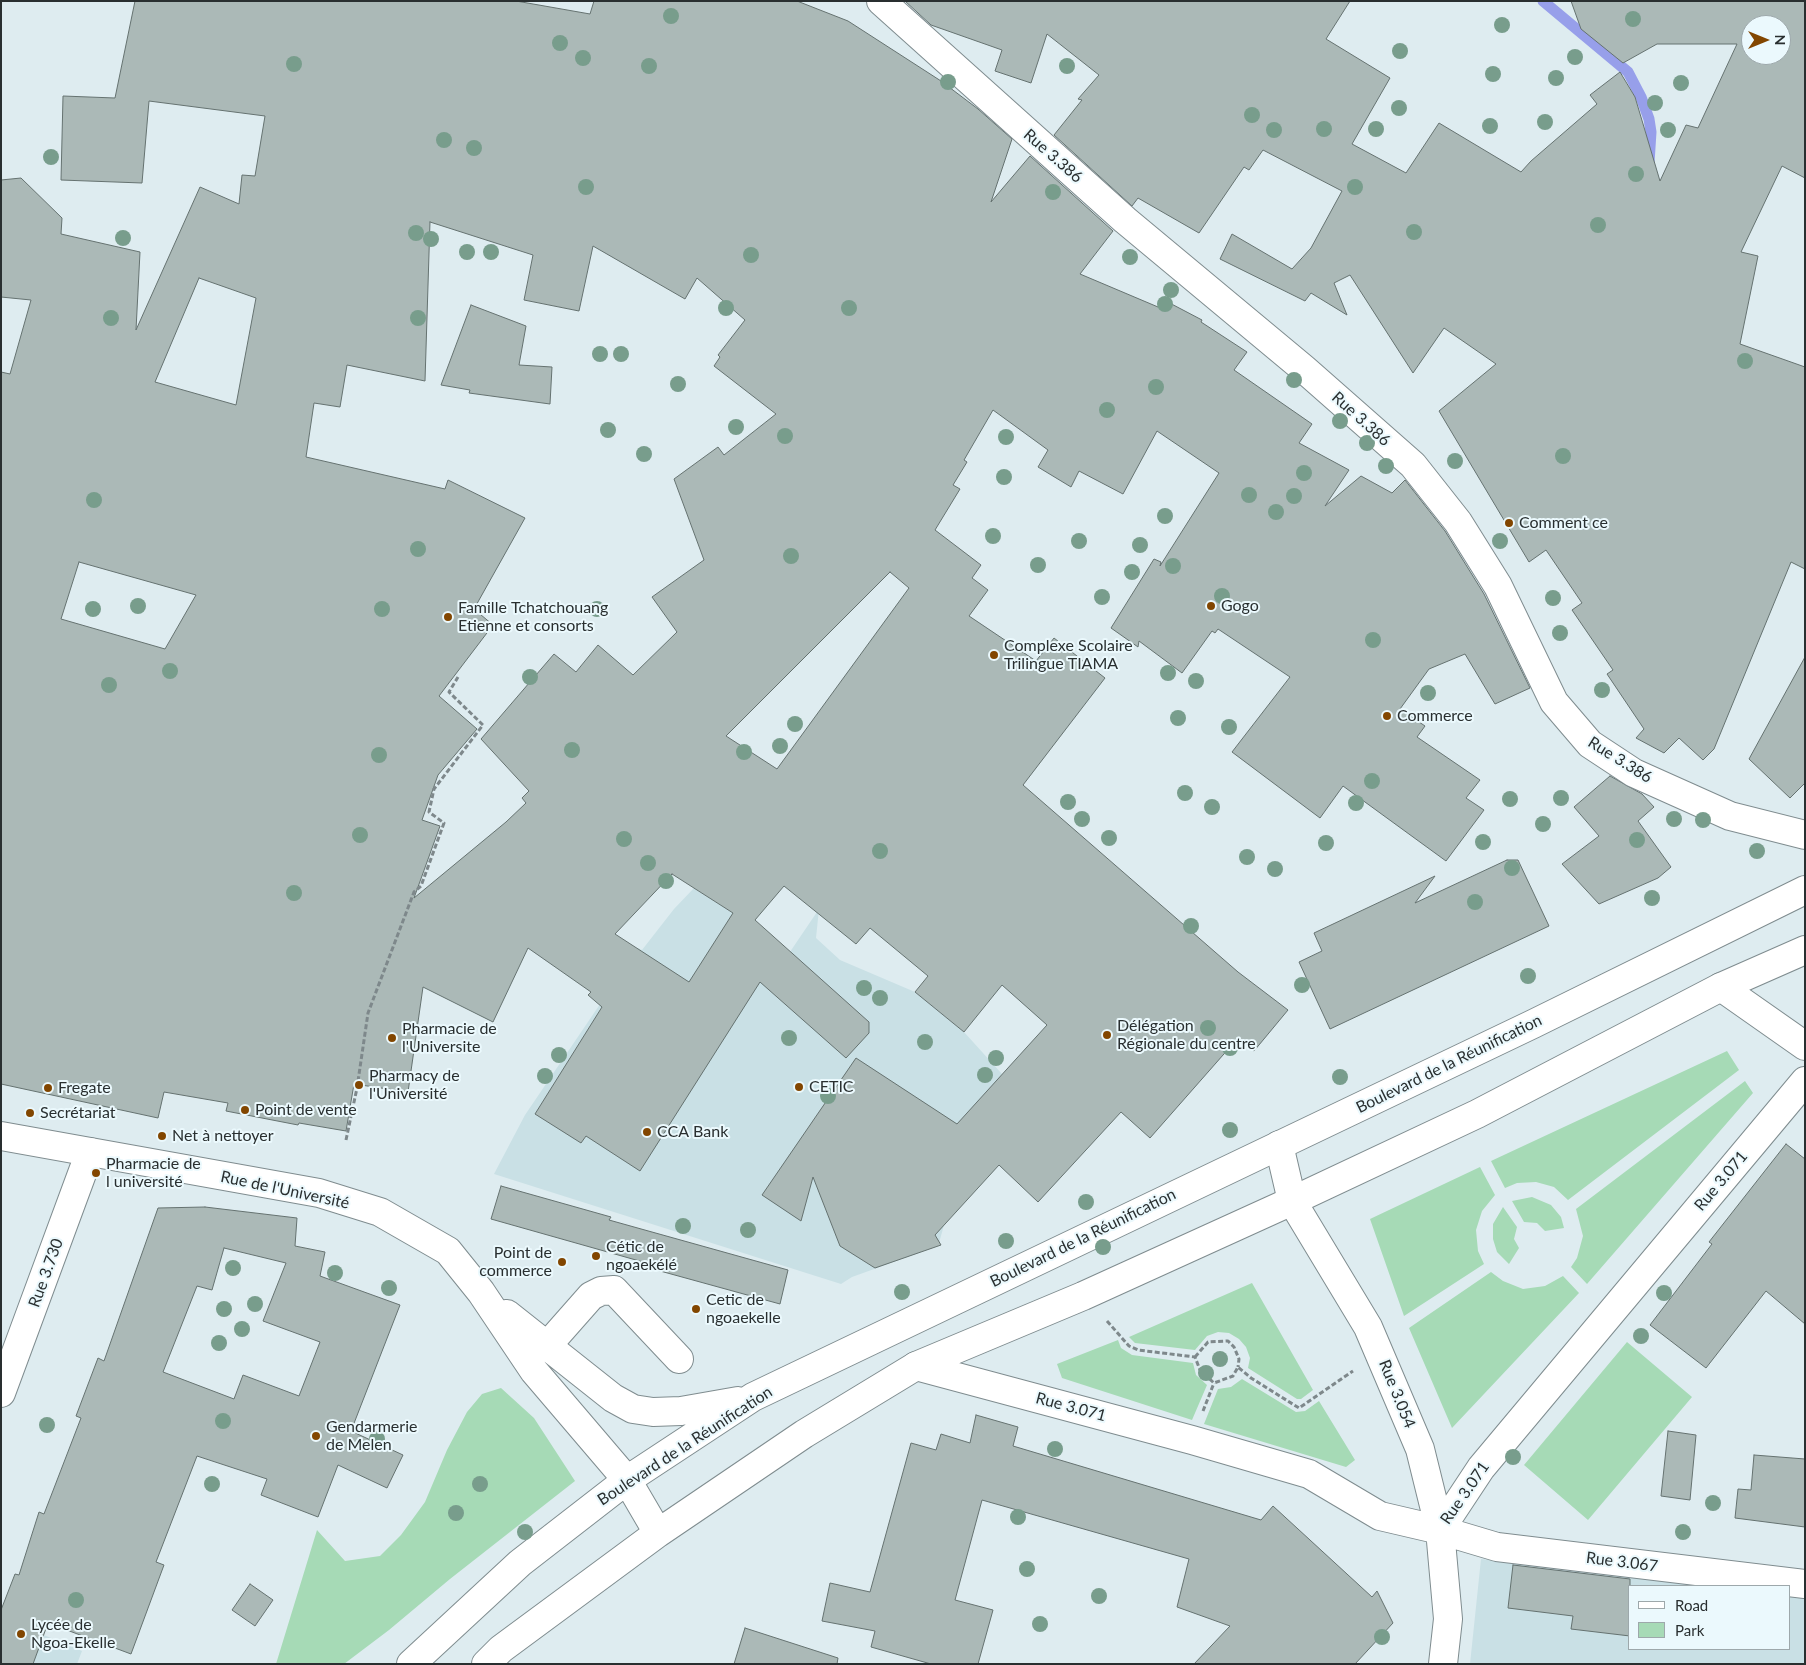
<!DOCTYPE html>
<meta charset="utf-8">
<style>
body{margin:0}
#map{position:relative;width:1806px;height:1665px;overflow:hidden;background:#deecf0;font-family:Lato,sans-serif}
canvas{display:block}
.frame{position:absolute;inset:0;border:2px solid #292f30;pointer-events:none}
.legend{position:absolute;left:1628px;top:1585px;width:162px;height:65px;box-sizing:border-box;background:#ebf9fd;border:1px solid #9da8ab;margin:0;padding:6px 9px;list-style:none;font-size:15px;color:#292f30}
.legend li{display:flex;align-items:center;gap:10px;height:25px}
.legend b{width:25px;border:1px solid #9da8ab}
.north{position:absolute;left:1741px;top:15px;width:50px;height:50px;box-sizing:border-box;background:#ebf9fd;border:1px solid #9da8ab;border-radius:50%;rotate:90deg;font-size:14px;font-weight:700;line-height:20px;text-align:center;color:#292f30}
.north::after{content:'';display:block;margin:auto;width:18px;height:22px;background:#824600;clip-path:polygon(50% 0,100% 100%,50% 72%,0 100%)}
</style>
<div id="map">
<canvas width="1806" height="1665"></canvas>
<div class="frame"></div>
<ul class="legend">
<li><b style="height:6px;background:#fff"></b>Road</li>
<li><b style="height:14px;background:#a6dab6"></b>Park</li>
</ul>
<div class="north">N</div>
</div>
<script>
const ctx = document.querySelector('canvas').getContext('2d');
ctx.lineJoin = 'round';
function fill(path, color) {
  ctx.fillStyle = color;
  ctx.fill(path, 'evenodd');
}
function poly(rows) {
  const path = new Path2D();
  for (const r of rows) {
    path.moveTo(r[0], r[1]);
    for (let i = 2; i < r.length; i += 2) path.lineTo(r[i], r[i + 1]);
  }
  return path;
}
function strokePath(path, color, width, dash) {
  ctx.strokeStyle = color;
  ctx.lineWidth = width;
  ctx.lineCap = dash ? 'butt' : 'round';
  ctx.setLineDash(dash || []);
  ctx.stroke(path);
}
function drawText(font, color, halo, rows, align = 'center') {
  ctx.font = font + ' Lato,sans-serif';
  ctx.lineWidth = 4;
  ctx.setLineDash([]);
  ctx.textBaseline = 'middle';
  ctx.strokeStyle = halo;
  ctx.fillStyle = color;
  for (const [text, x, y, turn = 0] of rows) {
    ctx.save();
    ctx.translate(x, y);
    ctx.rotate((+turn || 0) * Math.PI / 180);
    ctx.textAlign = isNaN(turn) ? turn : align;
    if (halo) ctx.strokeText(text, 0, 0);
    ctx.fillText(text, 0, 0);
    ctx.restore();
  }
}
fill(poly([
 [694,888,733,913,771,980,819,909,816,938,840,960,915,992,964,1032,1002,1074,944,1225,939,1243,935,1247,852,1277,841,1284,494,1174,525,1115,638,948,642,950,674,909],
 [1481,1559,1710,1586,1630,1586,1630,1649,1790,1649,1790,1596,1805,1598,1805,1664,1470,1664],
 [1,1617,82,1651,77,1664,1,1664]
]), '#c9e0e5');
fill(poly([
 [1727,1051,1739,1070,1568,1200,1554,1187,1536,1182,1517,1183,1505,1188,1491,1161],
 [1745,1081,1753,1093,1587,1284,1571,1267,1577,1258,1583,1236,1576,1209],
 [1480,1167,1495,1195,1482,1211,1476,1230,1478,1251,1484,1264,1404,1316,1370,1219],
 [1532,1197,1551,1205,1561,1217,1564,1228,1545,1231,1537,1223,1524,1222,1512,1201],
 [1503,1207,1517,1227,1514,1239,1519,1248,1509,1264,1497,1252,1493,1239,1493,1224],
 [1491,1272,1503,1281,1523,1289,1545,1286,1563,1276,1579,1293,1452,1428,1409,1328],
 [1252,1283,1313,1390,1301,1399,1297,1399,1248,1368,1250,1358,1246,1347,1239,1339,1229,1333,1218,1332,1207,1336,1195,1350,1135,1343,1129,1337],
 [1118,1340,1121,1348,1132,1355,1193,1363,1196,1375,1207,1385,1192,1420,1062,1378,1057,1364],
 [1627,1342,1692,1397,1588,1520,1524,1465],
 [1242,1379,1296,1412,1305,1411,1319,1401,1355,1460,1346,1467,1204,1424,1218,1389,1231,1387],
 [501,1388,534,1418,575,1481,450,1579,389,1630,344,1664,276,1664,317,1530,345,1561,380,1556,401,1535,425,1502,447,1450,467,1412,482,1394]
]), '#a6dab6');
strokePath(poly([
 [1543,1,1628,72,1641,97,1649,119,1651,132,1649,163]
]), '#979fea', 11);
const building = poly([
 [135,1,516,1,590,14,594,1,797,1,848,21,941,81,978,109,1012,139,991,202,1030,156,1113,231,1080,274,1158,307,1162,299,1202,320,1201,322,1247,352,1234,370,1312,424,1299,443,1349,470,1325,506,1361,476,1392,493,1405,480,1445,531,1484,594,1530,688,1495,704,1465,654,1429,669,1400,709,1425,726,1417,737,1480,780,1466,798,1484,810,1446,861,1343,786,1320,818,1232,752,1290,677,1218,629,1215,633,1212,631,1182,673,1139,641,1138,647,1111,628,1154,559,1161,562,1160,566,1219,473,1157,431,1123,494,1079,471,1071,487,1038,467,1048,450,993,410,964,460,967,462,953,485,960,489,935,530,981,565,972,578,988,590,969,616,1036,661,1054,638,1105,678,1023,785,1238,972,1288,1010,1254,1051,1238,1038,1150,1138,1121,1112,1038,1202,999,1165,935,1235,941,1245,875,1268,840,1246,813,1177,801,1221,762,1195,856,1058,957,1124,1047,1025,1002,985,964,1032,915,992,928,976,870,928,856,944,784,886,755,920,869,1022,869,1033,846,1058,760,982,640,1171,586,1136,581,1143,535,1114,602,1007,588,995,591,992,528,948,493,1022,423,987,408,1092,354,1084,346,1131,299,1123,298,1125,226,1111,228,1103,164,1092,158,1118,1,1084,1,372,10,374,31,300,1,297,1,180,21,178,62,218,61,234,140,252,136,330,200,187,239,204,242,175,255,176,265,116,149,101,142,183,61,180,63,96,115,98,135,1],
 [430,222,533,255,524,300,579,311,593,246,685,299,697,278,745,320,718,355,720,357,714,366,776,414,724,455,718,447,674,479,704,560,652,597,677,632,633,675,598,645,576,672,554,654,481,739,529,791,522,798,526,803,506,822,414,898,440,826,422,820,438,775,477,729,439,696,493,625,474,609,525,518,448,480,445,489,306,457,314,403,340,407,347,365,425,381,430,222],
 [199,278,256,298,236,405,155,382,199,278],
 [79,562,196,595,165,649,61,619,79,562],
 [890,572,909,588,777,769,726,736,890,572],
 [672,874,733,913,689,982,615,934,672,874],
 [905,1,1350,1,1326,39,1390,78,1352,144,1406,173,1439,123,1521,172,1531,161,1597,104,1590,95,1620,72,1635,97,1660,181,1686,125,1698,128,1737,44,1657,44,1623,63,1581,29,1571,1,1805,1,1805,178,1782,166,1741,252,1758,256,1740,344,1805,367,1805,569,1791,562,1714,749,1703,760,1679,738,1664,753,1636,738,1644,729,1607,674,1613,670,1572,610,1582,603,1546,550,1529,562,1439,411,1496,364,1444,328,1413,373,1350,275,1334,283,1347,315,1311,293,1305,301,1220,259,1232,234,1292,269,1311,248,1342,191,1263,150,1249,170,1244,167,1199,233,1138,198,1132,206,1054,135,1082,100,1078,99,1099,75,1047,34,1031,83,995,71,1002,50,931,25,905,1],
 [1751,25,1781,25,1781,55,1751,55,1751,25],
 [471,305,526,326,519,365,552,367,550,404,469,393,470,390,441,385,471,305],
 [1805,657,1805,783,1790,798,1749,759,1805,657],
 [1610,776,1642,794,1654,807,1638,821,1671,867,1658,878,1599,904,1562,864,1599,836,1574,807,1610,776],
 [1507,860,1518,860,1549,926,1330,1029,1299,962,1322,951,1314,933,1435,876,1415,903,1507,860],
 [1786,1144,1805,1159,1805,1324,1766,1291,1706,1368,1650,1325,1712,1244,1709,1242,1786,1144],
 [501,1186,611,1217,609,1220,788,1270,780,1304,642,1266,643,1262,491,1219,501,1186],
 [205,1207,297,1218,295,1246,325,1252,320,1276,400,1305,351,1431,403,1455,387,1488,338,1465,318,1517,261,1495,267,1479,197,1456,156,1562,164,1565,131,1654,48,1623,33,1664,1,1664,1,1610,15,1574,19,1575,39,1512,44,1514,81,1418,76,1416,98,1358,104,1361,158,1208,205,1207],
 [224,1248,286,1263,263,1321,320,1342,299,1396,243,1375,234,1399,163,1372,197,1286,212,1290,224,1248],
 [976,1415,1018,1427,1013,1446,1261,1520,1273,1506,1372,1597,1377,1591,1393,1623,1355,1664,1194,1664,1230,1626,1177,1607,1189,1559,982,1500,955,1600,993,1610,978,1664,931,1664,871,1647,875,1631,822,1621,830,1583,870,1592,911,1443,936,1450,941,1434,970,1443,976,1415],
 [1668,1431,1696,1435,1690,1500,1661,1496,1668,1431],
 [1754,1455,1805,1459,1805,1527,1735,1518,1738,1489,1751,1490,1754,1455],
 [1513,1565,1630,1579,1630,1636,1571,1629,1573,1616,1508,1608,1513,1565],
 [250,1584,273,1600,255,1626,232,1610,250,1584],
 [745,1628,838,1658,837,1664,734,1664,745,1628]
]);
fill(building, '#abb9b7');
strokePath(building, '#657270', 1);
const minor = poly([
 [881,1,1125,220,1304,369,1413,465,1458,522,1498,586,1554,702,1590,744,1634,773,1730,816,1805,835],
 [1721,987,1805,1046],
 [1279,1145,1292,1201,1368,1327,1420,1449,1440,1530,1448,1619,1443,1664],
 [546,1347,591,1296,601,1291,614,1290,679,1359],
 [916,1366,1192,1440,1309,1474,1380,1516,1440,1530,1497,1547,1805,1584],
 [1,1393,90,1152],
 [1440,1530,1481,1468,1805,1081]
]);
const major = poly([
 [1,1136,319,1193,380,1212,448,1251,481,1292,534,1371,627,1480,658,1533],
 [507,1314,613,1398,633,1409,653,1412,681,1411,738,1401],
 [411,1664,520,1563,627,1480,753,1397,1533,1024,1805,890],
 [486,1664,501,1649,658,1533,804,1434,916,1366,1083,1296,1292,1201,1477,1114,1721,987,1805,950]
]);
strokePath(minor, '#7f8c8f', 30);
strokePath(major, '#7f8c8f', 30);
strokePath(poly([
 [346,1140,357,1088,368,1013,414,892,421,886,444,823,429,812,434,789,483,725,449,692,458,677],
 [1107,1321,1129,1346,1138,1350,1195,1357,1200,1370,1214,1383,1233,1376,1238,1367,1251,1378,1299,1408,1353,1371],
 [1195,1357,1208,1342,1228,1341,1234,1347,1239,1359,1238,1367],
 [1203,1411,1214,1383]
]), '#7e888b', 3, [5, 2.5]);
strokePath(minor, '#fff', 28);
strokePath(major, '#fff', 28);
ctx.fillStyle = '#789d8c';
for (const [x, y] of [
 [671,16],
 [1633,19],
 [1502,25],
 [560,43],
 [1400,51],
 [1575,57],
 [583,58],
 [294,64],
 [649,66],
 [1067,66],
 [1493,74],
 [1556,78],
 [948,82],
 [1681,83],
 [1655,103],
 [1399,108],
 [1252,115],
 [1545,122],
 [1490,126],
 [1324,129],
 [1376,129],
 [1274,130],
 [1668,130],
 [444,140],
 [474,148],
 [51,157],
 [1636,174],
 [586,187],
 [1355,187],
 [1053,192],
 [1598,225],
 [1414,232],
 [416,233],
 [123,238],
 [431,239],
 [467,252],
 [491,252],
 [751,255],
 [1130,257],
 [1171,290],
 [1165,304],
 [726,308],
 [849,308],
 [111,318],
 [418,318],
 [600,354],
 [621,354],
 [1745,361],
 [1294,380],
 [678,384],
 [1156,387],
 [1107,410],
 [1340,421],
 [736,427],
 [608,430],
 [785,436],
 [1006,437],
 [1367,443],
 [644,454],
 [1563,456],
 [1455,461],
 [1386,466],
 [1304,473],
 [1004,477],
 [1249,495],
 [1294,496],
 [94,500],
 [1276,512],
 [1165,516],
 [993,536],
 [1079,541],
 [1500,541],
 [1140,545],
 [418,549],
 [791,556],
 [1038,565],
 [1173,566],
 [1132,572],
 [1222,596],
 [1102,597],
 [1553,598],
 [138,606],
 [93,609],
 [382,609],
 [597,609],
 [1560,633],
 [1373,640],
 [170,671],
 [1168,673],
 [530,677],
 [1196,681],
 [109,685],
 [1602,690],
 [1428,693],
 [1178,718],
 [795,724],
 [1229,727],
 [780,746],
 [572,750],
 [744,752],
 [379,755],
 [1372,781],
 [1185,793],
 [1561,798],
 [1510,799],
 [1068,802],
 [1356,803],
 [1212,807],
 [1082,819],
 [1674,819],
 [1703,820],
 [1543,824],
 [360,835],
 [1109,838],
 [624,839],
 [1637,840],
 [1483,842],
 [1326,843],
 [880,851],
 [1757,851],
 [1247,857],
 [648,863],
 [1512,868],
 [1275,869],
 [666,881],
 [294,893],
 [1652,898],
 [1475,902],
 [1191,926],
 [1528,976],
 [1302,985],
 [864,988],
 [880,998],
 [1208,1028],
 [789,1038],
 [925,1042],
 [1230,1048],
 [559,1055],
 [996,1058],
 [985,1075],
 [545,1076],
 [1340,1077],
 [828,1096],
 [1230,1130],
 [1086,1202],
 [683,1226],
 [748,1230],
 [1006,1241],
 [1103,1247],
 [233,1268],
 [335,1273],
 [389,1288],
 [902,1292],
 [1664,1293],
 [255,1304],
 [224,1309],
 [242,1329],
 [1641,1336],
 [219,1343],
 [1220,1359],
 [1206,1373],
 [223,1421],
 [47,1425],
 [377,1439],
 [1055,1449],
 [1513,1457],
 [212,1484],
 [480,1484],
 [1713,1503],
 [456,1513],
 [1018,1517],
 [525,1532],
 [1683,1532],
 [1027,1569],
 [1099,1596],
 [76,1600],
 [1040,1624],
 [1382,1637]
]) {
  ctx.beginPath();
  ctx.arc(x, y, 8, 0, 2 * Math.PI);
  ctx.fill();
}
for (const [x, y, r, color] of [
 [1509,523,5,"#824600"],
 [1211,606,5,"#824600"],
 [448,617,5,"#824600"],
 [994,655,5,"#824600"],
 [1387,716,5,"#824600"],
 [1107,1035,5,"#824600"],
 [392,1038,5,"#824600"],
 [359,1085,5,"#824600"],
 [799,1087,5,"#824600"],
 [48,1088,5,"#824600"],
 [245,1110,5,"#824600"],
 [30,1113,5,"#824600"],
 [647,1132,5,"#824600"],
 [162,1136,5,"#824600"],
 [96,1173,5,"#824600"],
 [596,1256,5,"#824600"],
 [562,1262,5,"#824600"],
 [696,1309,5,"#824600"],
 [316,1436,5,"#824600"],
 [21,1634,5,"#824600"]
]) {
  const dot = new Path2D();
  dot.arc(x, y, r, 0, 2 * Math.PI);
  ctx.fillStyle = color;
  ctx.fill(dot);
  strokePath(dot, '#ebf9fd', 2);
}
drawText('16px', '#292f30', '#ebf9fd', [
 ["Rue 3.386",1053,156,41],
 ["Rue 3.386",1361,419,42],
 ["Rue 3.386",1620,760,32],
 ["Boulevard de la Réunification",1449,1064,-26],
 ["Rue 3.071",1721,1181,-50],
 ["Rue de l'Université",285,1190,12],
 ["Boulevard de la Réunification",1083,1238,-26],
 ["Rue 3.730",46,1273,-70],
 ["Rue 3.054",1397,1394,68],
 ["Rue 3.071",1071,1407,15],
 ["Boulevard de la Réunification",685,1446,-33],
 ["Rue 3.071",1465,1493,-55],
 ["Rue 3.067",1622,1562,7]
]);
drawText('16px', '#292f30', '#ebf9fd', [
 ["Comment ce",1519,523],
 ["Gogo",1221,606],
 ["Famille Tchatchouang",458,608],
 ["Etienne et consorts",458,626],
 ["Complexe Scolaire",1004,646],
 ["Trilingue TIAMA",1004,664],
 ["Commerce",1397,716],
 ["Délégation",1117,1026],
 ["Régionale du centre",1117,1044],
 ["Pharmacie de",402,1029],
 ["l'Universite",402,1047],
 ["Pharmacy de",369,1076],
 ["l'Université",369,1094],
 ["CETIC",809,1087],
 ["Fregate",58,1088],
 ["Point de vente",255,1110],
 ["Secrétariat",40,1113],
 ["CCA Bank",657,1132],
 ["Net à nettoyer",172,1136],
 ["Pharmacie de",106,1164],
 ["l université",106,1182],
 ["Cétic de",606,1247],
 ["ngoaekélé",606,1265],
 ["Point de",552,1253,"right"],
 ["commerce",552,1271,"right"],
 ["Cetic de",706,1300],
 ["ngoaekelle",706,1318],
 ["Gendarmerie",326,1427],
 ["de Melen",326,1445],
 ["Lycée de",31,1625],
 ["Ngoa-Ekelle",31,1643]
], 'left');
</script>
